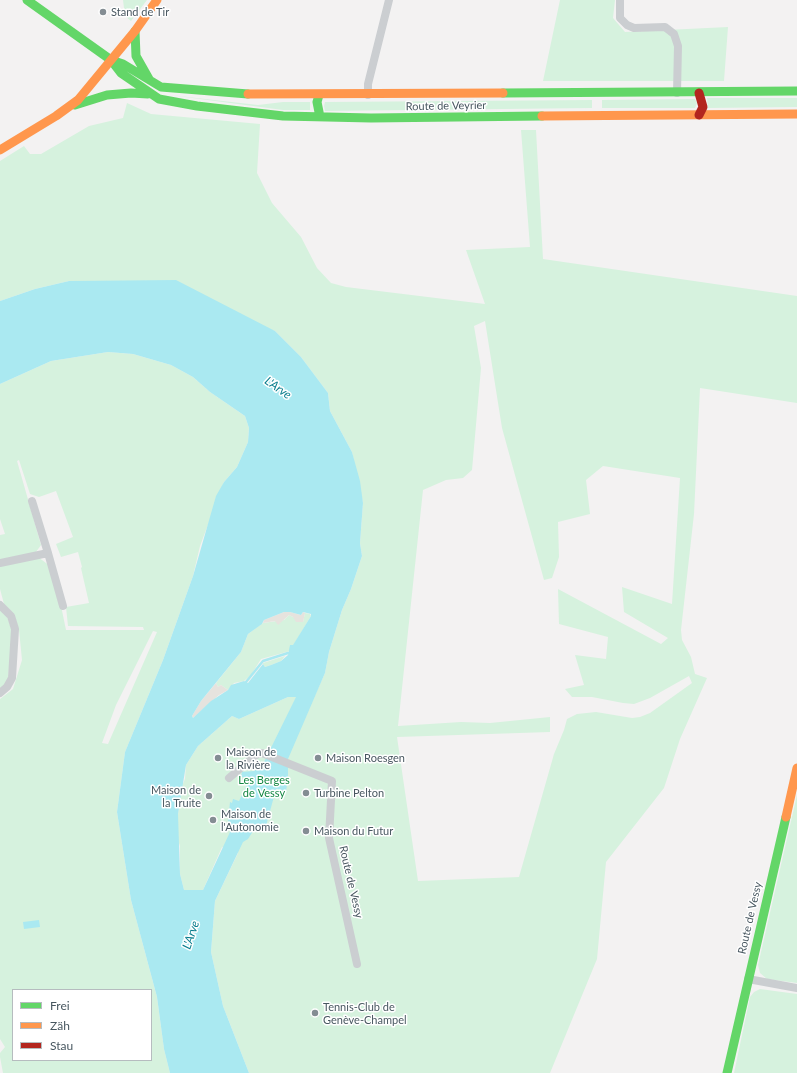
<!DOCTYPE html>
<meta charset="utf-8">
<style>
body{margin:0}
#map{position:relative;width:797px;height:1073px;overflow:hidden;background:#f3f2f2;font-family:Lato,sans-serif}
canvas{display:block}
.legend{position:absolute;left:12px;top:989px;width:140px;height:72px;box-sizing:border-box;background:#fff;border:1px solid #b6bcbf;margin:0;padding:5px 7px;list-style:none;font-size:12px;color:#485760}
.legend li{display:flex;align-items:center;gap:8px;height:20px}
.legend b{width:20px;border:1px solid #b6bcbf}
</style>
<div id="map">
<canvas width="797" height="1073"></canvas>
<ul class="legend">
<li><b style="height:5px;background:#63d668"></b>Frei</li>
<li><b style="height:5px;background:#ff974d"></b>Zäh</li>
<li><b style="height:5px;background:#b3261e"></b>Stau</li>
</ul>
</div>
<script>
const ctx = document.querySelector('canvas').getContext('2d');
ctx.lineJoin = 'round';
function fill(path, color) {
  ctx.fillStyle = color;
  ctx.fill(path, 'evenodd');
}
function poly(rows) {
  const path = new Path2D();
  for (const r of rows) {
    path.moveTo(r[0], r[1]);
    for (let i = 2; i < r.length; i += 2) path.lineTo(r[i], r[i + 1]);
  }
  return path;
}
function strokePath(path, color, width, dash) {
  ctx.strokeStyle = color;
  ctx.lineWidth = width;
  ctx.lineCap = dash ? 'butt' : 'round';
  ctx.setLineDash(dash || []);
  ctx.stroke(path);
}
function drawText(font, color, halo, rows, align = 'center') {
  ctx.font = font + ' Lato,sans-serif';
  ctx.lineWidth = 3;
  ctx.setLineDash([]);
  ctx.textBaseline = 'middle';
  ctx.strokeStyle = halo;
  ctx.fillStyle = color;
  for (const [text, x, y, turn = 0] of rows) {
    ctx.save();
    ctx.translate(x, y);
    ctx.rotate((+turn || 0) * Math.PI / 180);
    ctx.textAlign = isNaN(turn) ? turn : align;
    if (halo) ctx.strokeText(text, 0, 0);
    ctx.fillText(text, 0, 0);
    ctx.restore();
  }
}
fill(poly([
 [123,0,147,0,131,21,125,16],
 [560,0,615,0,613,18,625,32,728,27,724,81,543,81],
 [170,95,258,105,283,102,310,102,310,110,283,110],
 [707,98,797,98,797,107,708,108],
 [695,99,697,103,695,108,602,108,602,100],
 [592,100,592,108,325,111,324,106,325,102],
 [127,103,151,114,260,124,257,173,272,203,301,237,317,268,331,283,346,287,485,304,466,250,530,247,521,130,536,130,543,259,797,296,797,403,700,388,694,514,681,630,682,640,691,657,695,674,707,678,680,739,664,788,606,862,597,959,550,1073,249,1073,223,1006,211,952,215,901,238,853,222,847,203,890,184,890,180,874,180,846,178,840,178,814,182,786,185,779,186,765,198,746,232,716,239,719,288,697,315,695,325,673,329,652,342,610,351,589,362,556,360,543,363,503,352,452,330,411,328,393,301,357,275,331,69,281,35,289,0,301,0,161,24,146,30,154,41,154,89,126,123,118],
 [485,321,502,428,544,580,552,578,559,557,558,522,590,514,586,480,603,466,680,478,672,604,622,587,624,612,668,638,661,644,558,589,559,624,608,637,606,659,575,655,584,685,565,689,572,697,592,697,623,703,634,704,650,698,689,676,692,683,650,713,640,717,632,718,596,712,577,714,567,719,564,730,554,754,519,877,418,881,397,737,550,732,550,717,490,723,461,722,398,726,423,490,446,480,463,478,472,470,481,368,474,326],
 [108,352,133,354,171,365,193,377,210,392,245,416,249,428,248,442,237,467,224,482,200,546,193,576,163,660,125,752,117,812,131,900,157,997,164,1049,170,1073,3,1073,0,1057,0,1053,5,1047,0,1039,0,699,13,689,22,660,19,630,14,614,4,604,0,589,0,565,38,557,50,566,59,596,66,630,144,630,143,627,68,626,66,607,89,603,81,568,82,567,78,552,61,557,56,544,73,537,56,491,39,497,30,494,19,460,17,461,41,545,36,552,0,560,0,535,5,534,0,519,0,384,51,361],
 [153,631,157,632,108,744,102,743,116,705],
 [13,990,151,990,151,1060,13,1060],
 [0,609,7,616,12,631,8,681,0,689],
 [305,613,310,614,311,616,290,651,261,659,251,675,244,681,234,683,228,690,221,685,218,687,216,683,241,652,248,634,263,623,284,620,289,615,303,622],
 [285,656,281,661,271,665,265,667,263,664,263,663],
 [797,795,797,983,767,979,760,973,758,965],
 [760,989,797,994,797,1073,734,1073,750,997,754,992]
]), '#d6f2de');
fill(poly([
 [284,612,290,612,301,615,303,612,305,613,303,622,296,622,293,617,289,615,278,625,275,621,263,623,264,620],
 [216,683,218,687,221,685,228,690,219,695,193,718,192,716,201,701]
]), '#e6e3de');
fill(poly([
 [176,280,275,331,301,357,328,393,330,411,352,452,360,481,363,503,360,543,362,556,351,589,342,610,329,652,325,673,288,759,288,780,286,791,276,789,266,826,261,824,255,828,248,839,243,842,215,901,211,952,223,1006,249,1073,170,1073,164,1049,157,997,131,900,117,812,125,752,163,660,193,576,216,496,224,482,237,467,248,442,249,428,245,416,210,392,193,377,171,365,133,354,108,352,51,361,0,384,0,301,35,289,69,281],
 [284,612,290,612,301,615,303,612,311,614,311,616,293,645,290,645,288,655,281,661,271,665,265,667,263,664,248,683,244,681,231,685,228,690,211,701,193,718,192,716,201,701,241,652,248,634,262,624,264,620],
 [288,697,296,697,264,762,254,771,242,772,241,777,245,777,248,783,239,801,233,799,232,803,230,802,228,821,230,826,230,832,203,890,184,890,180,874,178,814,186,765,198,746,232,716,239,719],
 [39,920,40,927,24,929,23,922]
]), '#aae9f1');
strokePath(poly([
 [246,682,263,661,288,653]
]), '#aae9f1', 2.5);
strokePath(poly([
 [620,0,620,18,627,25,634,28,665,27,674,34,678,46,677,93],
 [368,95,368,84,389,0],
 [32,501,48,553],
 [0,563,48,553,63,606],
 [0,605,11,616,15,629,12,678,7,687,0,693],
 [229,778,256,755,262,753,332,781,329,838,357,964],
 [748,979,797,988]
]), '#cbced1', 8);
strokePath(poly([
 [27,0,111,60,123,64,161,87,248,94],
 [135,31,136,56,149,79],
 [111,60,121,73,159,99,197,106,283,116,371,118,542,116],
 [503,93,797,91],
 [319,95,317,102,320,117],
 [75,105,107,95,131,93,148,94],
 [727,1073,786,817]
]), '#63d668', 9);
strokePath(poly([
 [248,94,503,93],
 [542,116,797,114],
 [0,150,56,116,78,100,135,31,157,0],
 [786,817,797,768]
]), '#ff974d', 9);
strokePath(poly([
 [699,93,703,107,699,115]
]), '#b3261e', 9);
for (const [x, y, r, color] of [
 [103,12,4,"#848d93"],
 [218,758,4,"#848d93"],
 [318,758,4,"#848d93"],
 [306,793,4,"#848d93"],
 [209,796,4,"#848d93"],
 [213,820,4,"#848d93"],
 [306,831,4,"#848d93"],
 [315,1013,4,"#848d93"]
]) {
  const dot = new Path2D();
  dot.arc(x, y, r, 0, 2 * Math.PI);
  ctx.fillStyle = color;
  ctx.fill(dot);
  strokePath(dot, '#fff', 1.5);
}
drawText('11px', '#485760', '#fff', [
 ["Stand de Tir",111,12],
 ["Maison de",226,752],
 ["la Rivière",226,765],
 ["Maison Roesgen",326,758],
 ["Maison de",201,790,"right"],
 ["la Truite",201,803,"right"],
 ["Turbine Pelton",314,793],
 ["Maison de",221,814],
 ["l'Autonomie",221,827],
 ["Maison du Futur",314,831],
 ["Tennis-Club de",323,1007],
 ["Genève-Champel",323,1020]
], 'left');
drawText('11px', '#485760', '#fff', [
 ["Route de Veyrier",446,106,-1],
 ["Route de Vessy",351,882,77],
 ["Route de Vessy",750,918,-77]
]);
drawText('11px', '#138742', '#fff', [
 ["Les Berges",264,780],
 ["de Vessy",264,793]
]);
drawText('italic 12px', '#087d8d', '#fff', [
 ["L'Arve",278,388,35],
 ["L'Arve",191,935,-71]
]);
</script>
